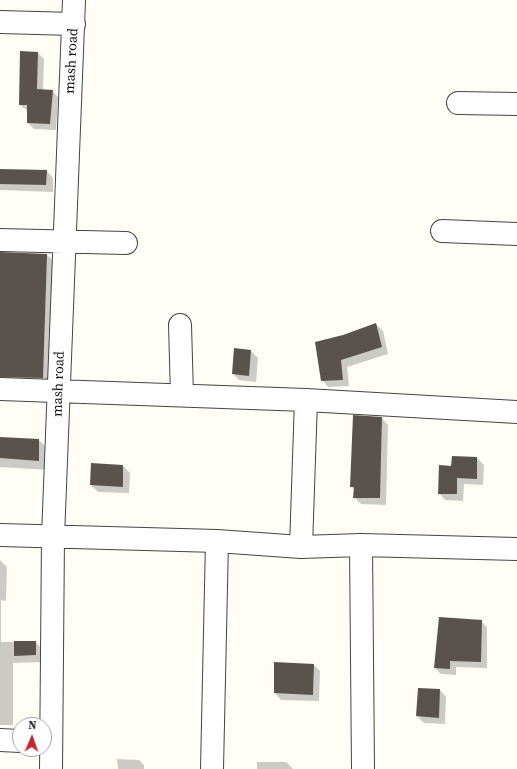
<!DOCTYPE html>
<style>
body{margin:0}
#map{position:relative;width:517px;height:769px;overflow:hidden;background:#fffdf5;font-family:"Source Serif 4",serif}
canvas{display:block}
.north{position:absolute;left:12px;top:717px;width:40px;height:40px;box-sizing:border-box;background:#fff;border:1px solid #a0a0a0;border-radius:50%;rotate:2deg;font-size:11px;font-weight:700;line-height:16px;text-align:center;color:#111}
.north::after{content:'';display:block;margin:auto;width:14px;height:18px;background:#c4262e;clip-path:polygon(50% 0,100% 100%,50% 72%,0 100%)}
</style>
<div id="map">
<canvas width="517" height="769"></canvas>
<div class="north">N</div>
</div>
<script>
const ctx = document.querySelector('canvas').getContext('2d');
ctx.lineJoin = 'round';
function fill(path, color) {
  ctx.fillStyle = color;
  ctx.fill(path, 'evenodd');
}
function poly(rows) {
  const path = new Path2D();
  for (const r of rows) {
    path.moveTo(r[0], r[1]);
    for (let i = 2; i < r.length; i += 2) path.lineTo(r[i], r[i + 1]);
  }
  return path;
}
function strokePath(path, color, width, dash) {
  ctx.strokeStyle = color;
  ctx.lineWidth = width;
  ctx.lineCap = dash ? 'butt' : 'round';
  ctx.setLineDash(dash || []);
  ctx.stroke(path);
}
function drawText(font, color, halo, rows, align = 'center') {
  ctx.font = font + ' "Source Serif 4",serif';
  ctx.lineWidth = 4;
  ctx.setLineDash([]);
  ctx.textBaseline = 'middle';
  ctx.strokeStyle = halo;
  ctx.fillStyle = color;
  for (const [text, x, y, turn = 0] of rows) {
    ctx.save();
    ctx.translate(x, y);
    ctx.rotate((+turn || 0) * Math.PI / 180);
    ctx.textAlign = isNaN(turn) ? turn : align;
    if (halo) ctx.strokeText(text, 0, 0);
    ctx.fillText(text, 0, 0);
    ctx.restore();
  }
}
fill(poly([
 [38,53,44,59,43,90,52,91,58,97,56,130,34,129,28,123,28,111,20,105],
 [0,170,47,171,53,178,53,192,0,190],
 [0,254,47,255,60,267,55,390,0,388],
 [376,324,383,331,388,354,347,367,349,386,328,387,322,380,343,336],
 [235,349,251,351,258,358,256,382,239,380,233,374],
 [382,418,388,425,386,505,361,504,354,497,355,490,351,487],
 [0,438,39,440,49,450,48,470,0,467],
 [477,458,484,465,483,485,464,484,463,501,445,500,439,493,452,467],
 [92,464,123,466,130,473,129,493,98,492,91,485],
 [0,560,7,567,6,601,1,600,1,642,35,642,43,649,43,662,13,663,13,725,0,725],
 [481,621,487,627,487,668,456,667,456,675,441,674,435,668],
 [275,663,314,665,320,671,319,701,281,700,275,693],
 [440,690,446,697,445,724,424,723,417,716],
 [117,759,139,760,144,765,144,769,118,769],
 [257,762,286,762,293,769,257,769]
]), '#0003');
fill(poly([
 [20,51,38,52,37,89,53,90,50,124,27,123,27,105,19,105],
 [0,169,47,170,46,185,0,184],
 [0,252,47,254,43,378,0,377],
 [376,323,382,347,341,360,343,380,321,381,315,342,343,335],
 [234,348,251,350,249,376,232,374],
 [353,415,382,417,380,498,353,498,354,487,350,487],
 [0,437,39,439,39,461,0,458],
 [452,456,477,457,477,479,457,478,457,494,438,494,439,465,451,466],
 [91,463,123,465,123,487,90,485],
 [439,617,482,620,481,662,450,661,450,669,434,668],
 [14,641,36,641,36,655,14,656],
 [274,662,314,664,313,695,274,693],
 [418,688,440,689,439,718,416,716]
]), '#5a524d');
const minor = poly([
 [0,22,74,24],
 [458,103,517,104],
 [442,231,517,234],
 [0,240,126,243],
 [180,325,182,395],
 [0,389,306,400,517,412],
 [0,535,217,541,301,547,361,545,517,549],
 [361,545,363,769],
 [301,547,306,400],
 [0,740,20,741],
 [51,769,53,537,74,0],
 [212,769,217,541]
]);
strokePath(minor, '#444', 24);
strokePath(minor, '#fff', 22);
drawText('14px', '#111', '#fff', [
 ["mash road",72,61,-87],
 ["mash road",59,384,-88]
]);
</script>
